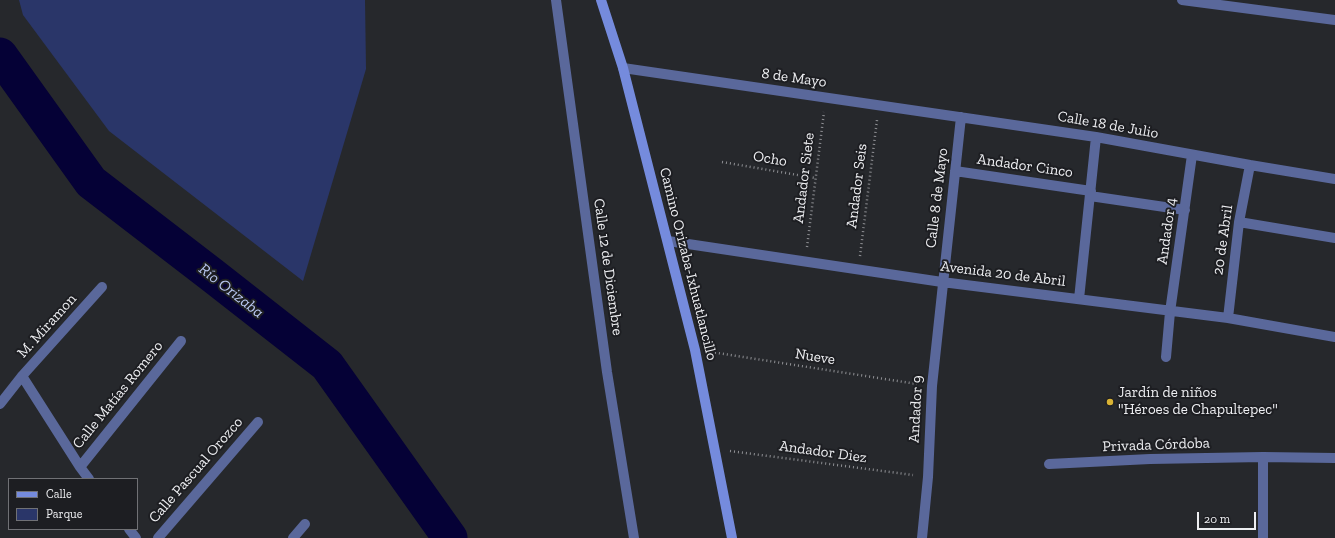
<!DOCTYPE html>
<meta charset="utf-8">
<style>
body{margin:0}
#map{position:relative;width:1335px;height:538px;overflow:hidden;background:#26282c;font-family:"Zilla Slab",serif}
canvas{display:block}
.legend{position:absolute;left:8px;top:478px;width:130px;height:52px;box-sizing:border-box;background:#1d1e22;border:1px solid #707175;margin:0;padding:5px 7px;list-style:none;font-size:12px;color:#edeef1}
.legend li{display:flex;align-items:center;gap:8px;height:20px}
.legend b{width:20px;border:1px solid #707175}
.scale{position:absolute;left:1197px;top:512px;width:59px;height:18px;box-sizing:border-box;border:2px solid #edeef1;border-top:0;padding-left:5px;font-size:12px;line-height:14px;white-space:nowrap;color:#edeef1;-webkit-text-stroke:3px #1d1e22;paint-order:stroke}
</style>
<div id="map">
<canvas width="1335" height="538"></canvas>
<ul class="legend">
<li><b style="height:5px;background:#758bdd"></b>Calle</li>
<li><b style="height:11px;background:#2a3669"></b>Parque</li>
</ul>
<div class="scale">20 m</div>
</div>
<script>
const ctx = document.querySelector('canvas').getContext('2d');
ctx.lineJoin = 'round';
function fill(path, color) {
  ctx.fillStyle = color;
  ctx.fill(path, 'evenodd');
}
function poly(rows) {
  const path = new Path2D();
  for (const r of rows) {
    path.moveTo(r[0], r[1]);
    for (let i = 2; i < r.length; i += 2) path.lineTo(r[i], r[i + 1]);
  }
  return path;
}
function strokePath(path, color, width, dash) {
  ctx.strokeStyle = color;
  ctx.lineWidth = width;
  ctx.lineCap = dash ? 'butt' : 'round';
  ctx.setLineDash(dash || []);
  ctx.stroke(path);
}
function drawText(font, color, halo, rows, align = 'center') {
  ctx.font = font + ' "Zilla Slab",serif';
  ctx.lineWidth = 4;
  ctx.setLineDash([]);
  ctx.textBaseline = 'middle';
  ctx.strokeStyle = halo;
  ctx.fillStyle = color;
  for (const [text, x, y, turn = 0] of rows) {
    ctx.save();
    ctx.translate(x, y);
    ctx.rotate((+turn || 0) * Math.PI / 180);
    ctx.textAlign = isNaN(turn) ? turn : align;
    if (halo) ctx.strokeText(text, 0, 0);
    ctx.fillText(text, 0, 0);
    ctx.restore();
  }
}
fill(poly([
 [19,0,365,0,366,69,303,281,109,131,23,15]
]), '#2a3669');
strokePath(poly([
 [0,55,91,182,212,275,327,365,450,538]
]), '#050136', 35);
strokePath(poly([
 [722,162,815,178],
 [807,247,824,112],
 [860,256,877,120],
 [711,352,917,384],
 [730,451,913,475]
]), '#8f9094', 2.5, [1, 3]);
strokePath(poly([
 [556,0,607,372,634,538],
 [1182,0,1335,20],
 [623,68,1096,137,1250,165,1335,179],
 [955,171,1091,191],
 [1090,196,1185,210],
 [1239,222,1335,238],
 [668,241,942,282,1228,318,1335,337],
 [1079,299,1096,137],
 [1228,318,1239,222,1250,165],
 [1166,357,1170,312,1192,155],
 [22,376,80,467,89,479],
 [0,404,22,376,102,287],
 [1263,457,1263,538],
 [1049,464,1150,459,1263,457,1335,458],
 [80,467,181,341],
 [129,529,136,538],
 [158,538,258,422],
 [293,538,305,524],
 [922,538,928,477,932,386,961,117]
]), '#5a689b', 10);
strokePath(poly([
 [601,0,623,68,695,350,732,538]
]), '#758bdd', 10);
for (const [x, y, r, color] of [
 [1110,402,4,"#d9b334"]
]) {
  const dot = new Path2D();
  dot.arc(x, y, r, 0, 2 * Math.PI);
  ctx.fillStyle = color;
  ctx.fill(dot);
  strokePath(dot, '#1d1e22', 1.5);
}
drawText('15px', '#edeef1', '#1d1e22', [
 ["8 de Mayo",794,78,8],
 ["Calle 18 de Julio",1108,125,10],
 ["Ocho",770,159,9],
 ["Andador Cinco",1025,166,8],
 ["Andador Siete",804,178,-83],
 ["Andador Seis",857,186,-83],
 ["Calle 8 de Mayo",937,198,-83],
 ["Andador 4",1167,231,-82],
 ["20 de Abril",1223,240,-82],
 ["Camino Orizaba-Ixhuatlancillo",688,264,76],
 ["Calle 12 de Diciembre",608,267,82],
 ["Avenida 20 de Abril",1003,274,7],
 ["M. Miramon",47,326,-48],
 ["Nueve",815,357,9],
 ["Calle Matías Romero",118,395,-51],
 ["Andador 9",916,409,-87],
 ["Privada Córdoba",1156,445,-2],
 ["Andador Diez",823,452,8],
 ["Calle Pascual Orozco",196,470,-49]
]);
drawText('15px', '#edeef1', '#1d1e22', [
 ["Jardín de niños",1118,393],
 ["\"Héroes de Chapultepec\"",1118,410]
], 'left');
drawText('italic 16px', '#b8c6f0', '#1d1e22', [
 ["Río Orizaba",231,291,38]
]);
</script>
